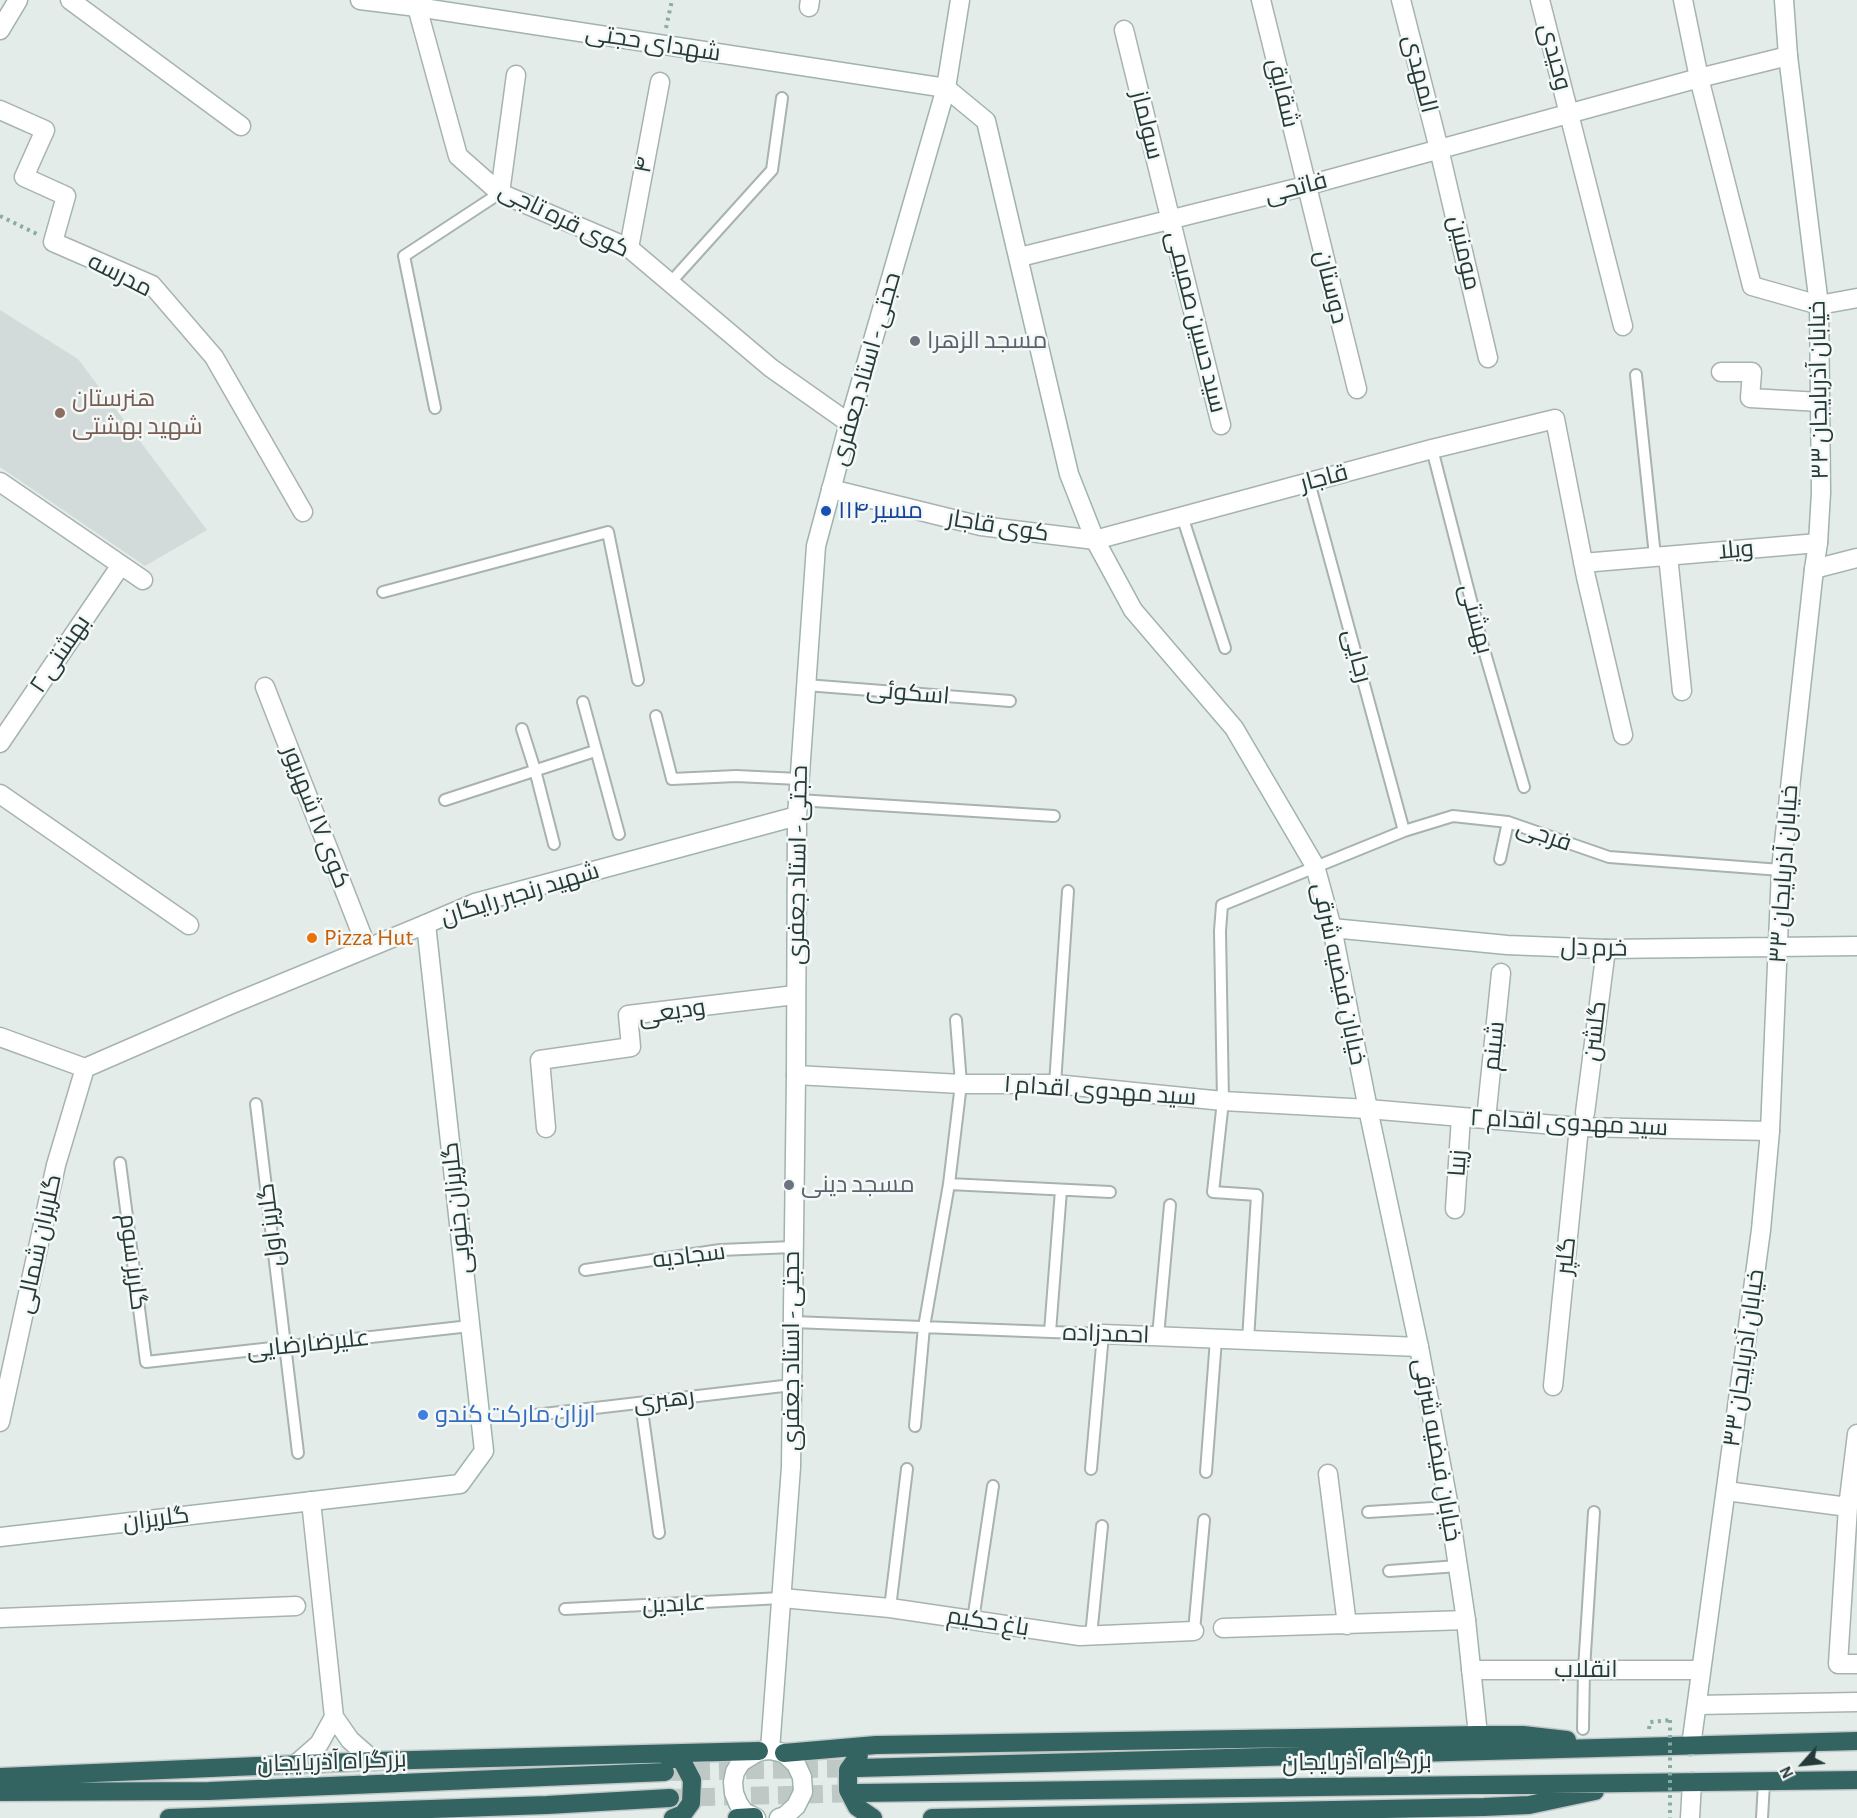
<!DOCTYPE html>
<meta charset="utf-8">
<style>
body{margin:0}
#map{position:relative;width:1857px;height:1818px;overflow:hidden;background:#e4ece9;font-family:"Alegreya Sans",sans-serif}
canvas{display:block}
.north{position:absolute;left:1773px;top:1734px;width:60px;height:60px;-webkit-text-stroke:4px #f4f8f7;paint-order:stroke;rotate:243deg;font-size:16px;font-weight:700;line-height:24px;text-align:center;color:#253b39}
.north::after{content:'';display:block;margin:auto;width:21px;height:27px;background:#253b39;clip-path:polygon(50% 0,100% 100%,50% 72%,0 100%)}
</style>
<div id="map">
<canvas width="1857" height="1818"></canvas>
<div class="north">N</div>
</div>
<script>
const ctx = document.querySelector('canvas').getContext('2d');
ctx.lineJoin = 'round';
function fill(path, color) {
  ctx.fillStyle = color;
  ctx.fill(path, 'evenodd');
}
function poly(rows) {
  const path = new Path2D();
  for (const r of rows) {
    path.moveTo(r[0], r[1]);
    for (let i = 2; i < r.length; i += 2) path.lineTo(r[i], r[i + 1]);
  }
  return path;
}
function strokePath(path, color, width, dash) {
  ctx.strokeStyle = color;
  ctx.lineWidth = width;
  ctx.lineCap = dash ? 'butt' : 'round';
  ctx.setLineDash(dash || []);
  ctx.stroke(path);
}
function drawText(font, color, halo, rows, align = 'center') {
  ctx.font = font + ' "Alegreya Sans",Cairo,sans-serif';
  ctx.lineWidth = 5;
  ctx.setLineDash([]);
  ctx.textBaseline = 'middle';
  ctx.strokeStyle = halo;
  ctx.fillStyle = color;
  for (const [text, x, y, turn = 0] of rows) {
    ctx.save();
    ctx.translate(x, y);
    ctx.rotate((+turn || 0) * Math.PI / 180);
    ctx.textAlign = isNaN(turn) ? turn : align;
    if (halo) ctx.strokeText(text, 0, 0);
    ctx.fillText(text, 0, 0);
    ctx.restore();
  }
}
fill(poly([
 [0,310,78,359,207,530,145,566,0,467]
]), '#d2dbd9');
strokePath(poly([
 [665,1772,858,1768],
 [670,1798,858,1793]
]), '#bec9c6', 18, [18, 9]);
const lane = poly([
 [670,283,772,170,782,98],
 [1636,375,1655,556],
 [435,408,404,256,500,193],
 [1432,449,1482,643,1524,787],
 [1309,482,1404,831],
 [1182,516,1225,648],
 [383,592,608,532,638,680],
 [806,685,1010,701],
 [583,702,619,834],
 [656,716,672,779,736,776,799,779],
 [522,729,535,770,554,844],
 [445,800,595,751],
 [798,800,1054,816],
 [1500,859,1508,822],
 [956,1020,961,1084,949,1184,1110,1192],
 [1055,1084,1068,891],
 [256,1104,298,1453],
 [120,1163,146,1362,470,1326],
 [585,1270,720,1250,793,1247],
 [793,1322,1103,1334,1091,1469],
 [1050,1332,1061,1190],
 [1158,1336,1170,1205],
 [1248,1340,1257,1195,1213,1192,1223,1101,1220,931,1222,905,1404,831,1453,816,1508,822,1609,857,1781,870],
 [641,1403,659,1533],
 [535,1415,792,1385],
 [915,1426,924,1327,949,1184],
 [1206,1472,1216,1339],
 [1368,1512,1449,1507],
 [1389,1571,1458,1566],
 [890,1608,907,1469],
 [565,1609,782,1598],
 [973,1620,993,1486],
 [1194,1631,1204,1520],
 [1091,1636,1102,1526],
 [1583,1729,1584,1669,1594,1512],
 [1762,1818,1764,1783]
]);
const street = poly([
 [70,0,241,126],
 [1261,0,1357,389],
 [1401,0,1439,149,1488,358],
 [1540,0,1623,326],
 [1683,0,1699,78,1752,286,1819,305,1857,298],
 [417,7,458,156,500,193,629,248,771,368,849,423],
 [809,7,810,0],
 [1124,30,1221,425],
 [0,110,45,130,24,177,66,196,53,242,152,285,214,357,303,512],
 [500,193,516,75],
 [629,248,660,82],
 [1020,257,1305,186,1699,78,1788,56],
 [1721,372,1752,372,1750,398,1820,402],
 [0,482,143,580],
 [831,489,981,526,1095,540,1432,449,1555,419,1586,577,1623,735],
 [1668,556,1682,691],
 [1583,563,1818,543],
 [1814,569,1857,558],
 [265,687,367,948],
 [0,743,121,565],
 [0,794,189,925],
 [0,1037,85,1068],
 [85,1068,232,1004,426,924],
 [796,1075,961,1084,1055,1084,1223,1101,1368,1109,1579,1127,1770,1131],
 [1585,1113,1606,949],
 [1486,1119,1501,973],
 [546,1128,540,1060,631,1047,628,1015,795,995],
 [1455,1209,1461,1117],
 [1103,1334,1419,1347],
 [1553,1386,1579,1127],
 [0,1422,56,1165,85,1068],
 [1857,1434,1848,1507,1838,1664,1857,1664],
 [1328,1474,1347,1625],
 [1726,1491,1848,1507],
 [311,1501,334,1717],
 [782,1598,890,1608,1080,1636,1194,1631],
 [0,1618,296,1606],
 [1223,1628,1466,1620],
 [1471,1670,1701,1670],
 [1697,1705,1857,1702],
 [295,1765,319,1744,334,1717,350,1740,374,1761],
 [1690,1818,1692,1782]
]);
const secondary = poly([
 [360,0,417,7,946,88,986,121,1069,474,1095,540,1133,610,1234,728,1315,866,1332,928,1368,1109,1419,1347,1449,1507,1466,1620,1478,1735],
 [0,30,18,0],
 [1332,928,1507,945,1606,949,1857,946],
 [0,1537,460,1484,484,1451,426,924,475,903,797,816],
 [1691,1746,1761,1230,1770,1131,1781,870,1814,569,1818,543,1821,493,1819,305,1788,56,1784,0],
 [770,1750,791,1467,796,1075,797,816,816,546,849,423,946,88,960,0],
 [756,1818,744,1812,738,1803,734,1793,733,1782,735,1772,741,1762,759,1751,770,1750,784,1753,796,1764,802,1777,803,1792,796,1806,785,1816,779,1818]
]);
const highway = poly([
 [784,1753,876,1745,1478,1735,1523,1735,1567,1740],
 [663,1754,682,1761,692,1780,691,1803,683,1814,673,1818],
 [859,1755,848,1770,848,1790,857,1807,873,1818],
 [858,1768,1857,1741],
 [0,1777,374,1761,759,1751],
 [0,1792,209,1791,665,1772],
 [858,1793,1857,1780],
 [169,1818,547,1805,670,1798],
 [737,1818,754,1817],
 [932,1818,1484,1807,1529,1805,1595,1791]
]);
strokePath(lane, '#a7b3b1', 14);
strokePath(street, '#a7b3b1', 21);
strokePath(secondary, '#a0b3af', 21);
strokePath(highway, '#c2c8c8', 21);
strokePath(poly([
 [666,28,672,0],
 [0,216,37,234],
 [1649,1729,1650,1722,1670,1720]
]), '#87aca6', 4, [3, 4.5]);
strokePath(lane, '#fff', 10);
strokePath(street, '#fff', 18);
strokePath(secondary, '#fff', 18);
strokePath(highway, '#346462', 18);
strokePath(poly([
 [1670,1720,1670,1818]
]), '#87aca6', 4, [3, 4.5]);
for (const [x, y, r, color] of [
 [915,341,6,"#6b7280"],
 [60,413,6,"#8d6e63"],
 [826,511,6,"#1a4fb4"],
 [312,938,6,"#e8710a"],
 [789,1185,6,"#6b7280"],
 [423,1415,6,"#3f7fe0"]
]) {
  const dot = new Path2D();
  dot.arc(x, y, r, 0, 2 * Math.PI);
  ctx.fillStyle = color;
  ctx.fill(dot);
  strokePath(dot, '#f4f8f7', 2);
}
drawText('24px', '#253b39', '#f4f8f7', [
 ["شهدای حجتی",653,43,9],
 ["وحیدی",1555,57,75],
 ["المهدی",1420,74,76],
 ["شقایق",1283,93,77],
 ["سولماز",1147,125,76],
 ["۴",644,165,-79],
 ["فاتحی",1296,188,-15],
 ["کوی قره تاجی",564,220,26],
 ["مومنین",1464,253,77],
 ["مدرسه",120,275,27],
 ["دوستان",1331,287,76],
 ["سید حسین صمیمی",1196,322,76],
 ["حجتی - استاد جعفری",866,369,-74],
 ["خیابان آذربایجان ۳۳",1819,390,-91],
 ["قاجار",1324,478,-15],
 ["کوی قاجار",998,526,9],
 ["ویلا",1736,550,-5],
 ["بهشتی",1476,619,75],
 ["بهشتی ۲",60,654,-56],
 ["رجایی",1357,656,75],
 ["اسکوئی",908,693,5],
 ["کوی ۱۷ شهریور",316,817,69],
 ["فرجی",1544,835,19],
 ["حجتی - استاد جعفری",798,865,-89],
 ["خیابان آذربایجان ۳۳",1784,874,-86],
 ["شهید رنجبر رایگان",520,894,-17],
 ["خرم دل",1594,948,1],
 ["خیابان فیضیه شرقی",1339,974,78],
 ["ودیعی",672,1012,-9],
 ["گلشن",1595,1031,-83],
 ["شبنم",1494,1046,-84],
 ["سید مهدوی اقدام ۱",1100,1091,4],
 ["سید مهدوی اقدام ۲",1569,1123,3],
 ["زیبا",1458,1163,-86],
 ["گلریزان جنوبی",457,1208,-96],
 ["گلریز اول",271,1225,-97],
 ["گلریزان شمالی",39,1244,-78],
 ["سجادیه",689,1256,-7],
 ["گلپر",1566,1256,-84],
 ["گلریز سوم",133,1262,83],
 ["احمدزاده",1106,1334,2],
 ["علیرضارضایی",308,1344,-6],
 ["حجتی - استاد جعفری",792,1351,-90],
 ["خیابان آذربایجان ۳۳",1744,1358,-82],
 ["رهبری",664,1400,-7],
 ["خیابان فیضیه شرقی",1437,1450,80],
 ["گلریزان",156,1519,-7],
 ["عابدین",674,1604,-3],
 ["باغ حکیم",988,1622,9],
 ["انقلاب",1586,1670],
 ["بزرگراه آذربایجان",332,1762,-2],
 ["بزرگراه آذربایجان",1357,1762,-1]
]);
drawText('24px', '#5b616d', '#f4f8f7', [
 ["مسجد الزهرا",927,341],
 ["مسجد دینی",801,1185]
], 'left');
drawText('24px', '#785e54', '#f4f8f7', [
 ["هنرستان",72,399],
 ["شهید بهشتی",72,427]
], 'left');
drawText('24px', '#164399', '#f4f8f7', [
 ["مسیر ۱۱۴",838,511]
], 'left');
drawText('24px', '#c56008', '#f4f8f7', [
 ["Pizza Hut",324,938]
], 'left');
drawText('24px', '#366cbe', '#f4f8f7', [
 ["ارزان مارکت کندو",435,1415]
], 'left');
</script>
